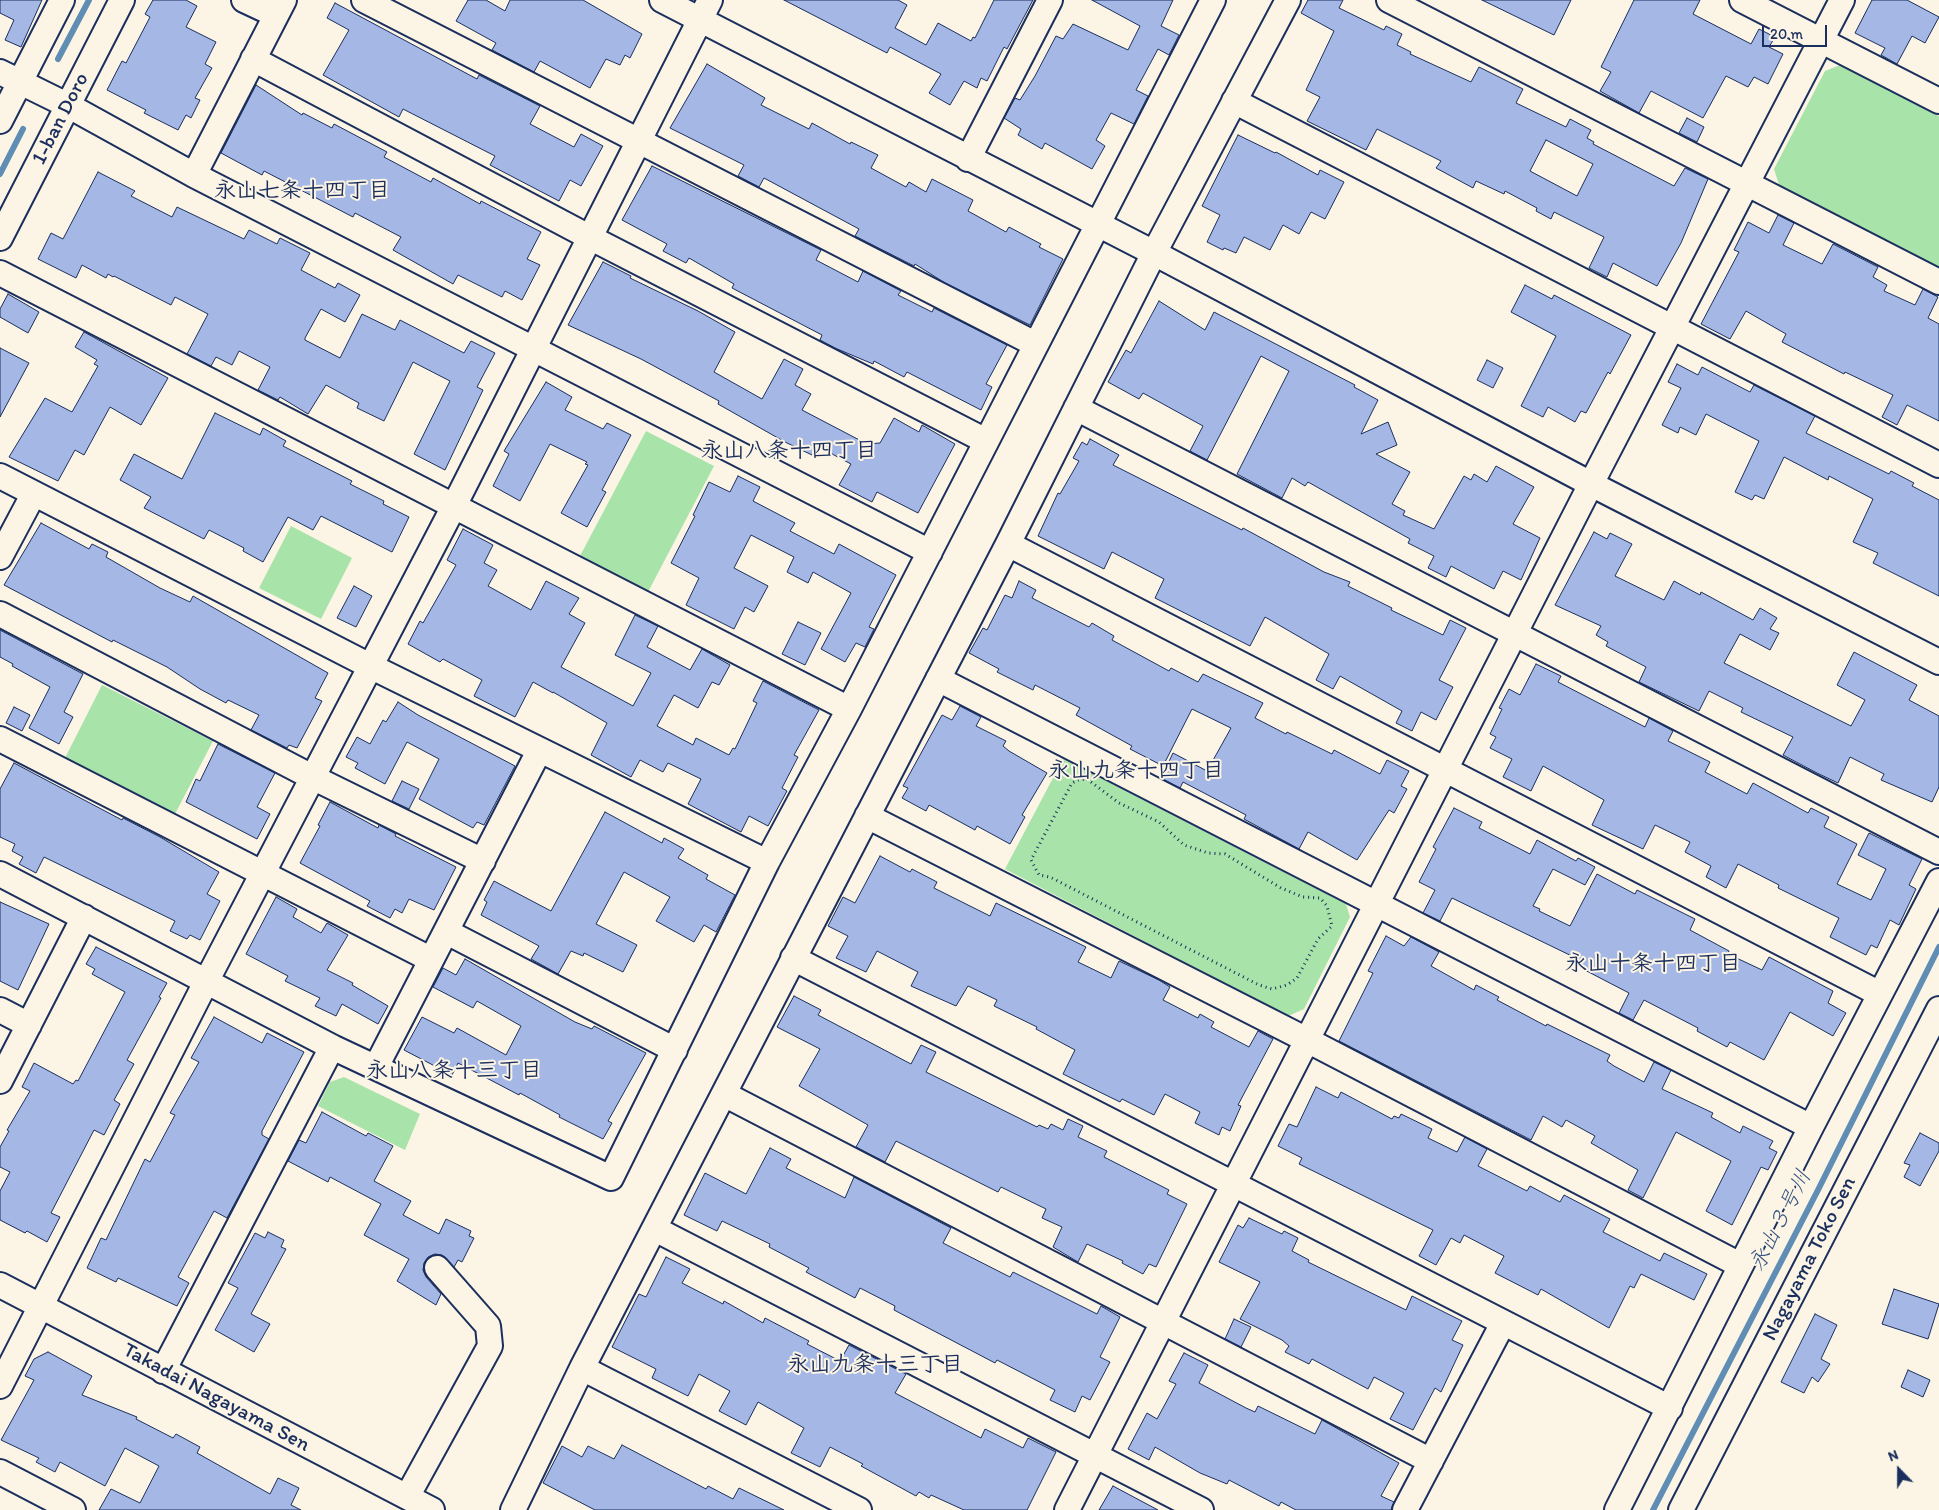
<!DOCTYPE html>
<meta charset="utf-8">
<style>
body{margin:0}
#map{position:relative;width:1939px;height:1510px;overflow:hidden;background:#fcf5e5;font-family:Itim,sans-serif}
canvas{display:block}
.north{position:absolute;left:1874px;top:1445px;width:50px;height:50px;-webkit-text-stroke:4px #fcf5e5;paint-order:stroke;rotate:338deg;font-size:14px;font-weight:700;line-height:20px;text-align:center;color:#1b2f5e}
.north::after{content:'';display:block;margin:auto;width:18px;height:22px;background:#1b2f5e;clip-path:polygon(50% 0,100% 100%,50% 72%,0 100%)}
.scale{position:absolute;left:1762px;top:25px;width:65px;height:22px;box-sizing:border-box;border:2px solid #1b2f5e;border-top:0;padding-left:6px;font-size:15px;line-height:18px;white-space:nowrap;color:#1b2f5e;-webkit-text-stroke:4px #fcf5e5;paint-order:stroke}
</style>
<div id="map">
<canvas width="1939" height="1510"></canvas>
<div class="north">N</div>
<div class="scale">20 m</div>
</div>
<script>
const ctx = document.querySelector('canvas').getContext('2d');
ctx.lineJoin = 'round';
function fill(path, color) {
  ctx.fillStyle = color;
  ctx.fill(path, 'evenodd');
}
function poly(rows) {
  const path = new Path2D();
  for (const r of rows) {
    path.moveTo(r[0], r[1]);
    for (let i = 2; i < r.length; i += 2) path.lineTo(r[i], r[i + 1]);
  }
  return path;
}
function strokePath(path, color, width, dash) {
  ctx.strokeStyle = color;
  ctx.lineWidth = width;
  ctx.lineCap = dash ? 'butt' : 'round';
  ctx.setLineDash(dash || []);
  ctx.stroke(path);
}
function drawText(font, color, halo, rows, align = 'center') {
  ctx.font = font + ' Itim,"Klee One",sans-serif';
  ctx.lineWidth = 4;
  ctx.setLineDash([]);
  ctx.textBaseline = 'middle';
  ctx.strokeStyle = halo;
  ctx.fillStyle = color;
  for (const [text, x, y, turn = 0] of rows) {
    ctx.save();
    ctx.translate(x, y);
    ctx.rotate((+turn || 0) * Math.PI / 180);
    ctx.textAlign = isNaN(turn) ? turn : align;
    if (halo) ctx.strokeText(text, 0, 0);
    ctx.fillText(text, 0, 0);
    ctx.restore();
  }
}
fill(poly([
 [1840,65,1939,116,1939,267,1779,185,1774,169,1825,71],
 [646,431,714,466,648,592,580,556],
 [291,526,352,558,321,619,259,588],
 [102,685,213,741,175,814,65,758],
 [1063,759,1346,904,1350,917,1304,1009,1288,1016,1005,869],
 [344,1077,420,1114,405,1150,318,1106,330,1082]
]), '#a8e3a9');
strokePath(poly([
 [58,59,89,0],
 [0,174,23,129],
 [1653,1510,1818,1190,1939,947]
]), '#5f8db4', 6);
const building = poly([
 [0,0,42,0,21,47,5,40,14,20,0,13,0,0],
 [153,0,186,0,197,6,186,27,216,42,205,64,212,68,195,98,200,100,191,118,186,115,178,130,144,113,146,110,107,90,122,61,126,63,150,17,145,14,153,0],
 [468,0,486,0,505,11,510,0,583,0,642,34,630,58,625,55,620,65,606,59,590,88,540,61,534,72,492,50,496,43,456,21,468,0],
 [784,0,898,0,907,5,895,28,926,45,938,23,971,41,973,37,975,38,994,0,1033,0,1007,49,1004,47,987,81,981,78,977,88,964,81,950,105,929,93,941,74,890,47,887,53,784,0],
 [1092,0,1173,0,1161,26,1179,35,1169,55,1158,49,1136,90,1148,96,1134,124,1111,113,1096,140,1105,146,1092,169,1045,143,1042,149,1018,135,1021,129,1004,118,1015,98,1020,100,1035,76,1056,36,1063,39,1073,24,1128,50,1140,26,1092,0],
 [1308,0,1343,0,1339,8,1384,30,1386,26,1402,34,1397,45,1411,52,1410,54,1471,82,1479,67,1523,89,1516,103,1566,127,1570,119,1591,130,1587,138,1594,142,1593,144,1674,186,1685,168,1708,179,1681,243,1657,286,1613,263,1607,277,1589,268,1604,237,1554,212,1551,219,1536,211,1537,208,1505,191,1504,194,1476,181,1473,188,1436,168,1441,161,1377,129,1366,150,1307,121,1320,97,1306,90,1334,31,1301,13,1308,0],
 [1546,140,1593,164,1577,196,1530,171,1546,140],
 [1482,0,1571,0,1554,35,1482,0],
 [1634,0,1700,0,1693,14,1751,44,1759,29,1775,37,1769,47,1783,54,1768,84,1754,77,1748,87,1726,76,1703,118,1651,91,1639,113,1600,91,1611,72,1601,67,1634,0],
 [1872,0,1907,0,1939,17,1925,43,1912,36,1897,64,1881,55,1885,48,1855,33,1872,0],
 [335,3,477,79,479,75,540,106,530,124,574,147,581,134,603,146,581,186,570,180,559,201,490,165,495,156,403,109,399,117,323,75,349,30,327,18,335,3],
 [707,64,765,98,761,105,809,129,812,123,850,144,851,142,878,155,871,168,906,187,909,182,926,192,932,179,973,200,968,211,1006,232,1009,227,1041,244,1039,247,1063,259,1030,325,945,283,915,264,914,266,855,236,859,229,764,178,759,187,738,176,744,165,670,128,707,64],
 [256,85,302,115,303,113,332,128,334,124,387,152,384,157,431,182,433,178,480,204,481,201,541,232,527,259,540,265,522,300,505,291,502,297,458,275,453,284,393,250,401,237,355,213,353,217,264,171,262,175,221,153,256,85],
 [1687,118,1704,127,1697,142,1679,133,1687,118],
 [1238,135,1275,153,1276,152,1318,175,1320,170,1344,182,1325,219,1311,212,1299,234,1283,225,1270,250,1244,237,1236,253,1224,248,1223,250,1207,242,1220,215,1202,206,1238,135],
 [652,166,821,250,816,260,858,282,863,271,901,291,898,295,932,312,934,308,1007,345,986,384,992,387,981,410,907,372,904,377,874,361,873,364,835,348,820,340,822,335,732,288,734,284,689,258,686,263,663,251,667,244,622,220,652,166],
 [98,172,135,191,131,196,172,217,177,207,244,239,249,230,277,244,280,238,310,253,301,270,335,288,338,283,360,295,345,322,321,309,305,338,305,340,340,358,362,314,395,330,400,320,464,353,471,341,495,353,477,387,483,390,445,470,414,454,450,381,413,362,384,421,357,408,359,403,326,385,308,414,280,397,278,400,258,390,270,367,239,351,232,365,216,357,211,366,187,354,208,314,175,297,171,305,114,276,113,277,108,274,106,278,82,265,76,278,38,259,51,233,63,239,98,172],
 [1778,215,1794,223,1783,245,1822,264,1833,244,1878,267,1873,277,1887,285,1884,291,1915,305,1923,289,1938,297,1928,318,1939,324,1939,421,1907,405,1897,425,1882,417,1893,395,1845,372,1844,374,1782,342,1786,334,1746,311,1730,339,1701,324,1739,252,1734,250,1748,222,1769,233,1778,215],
 [603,262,631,276,630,278,698,311,735,332,714,372,762,399,784,359,803,369,795,385,811,394,802,410,867,444,880,443,894,418,919,432,922,425,955,444,918,513,877,492,872,502,839,485,851,464,817,446,812,455,785,442,718,404,719,401,641,359,568,325,603,262],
 [1525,285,1552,299,1554,295,1631,335,1610,374,1608,372,1586,413,1581,411,1575,422,1548,407,1543,417,1521,406,1556,336,1511,312,1525,285],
 [8,294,39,312,28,333,0,317,0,309,8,294],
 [1159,301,1205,330,1214,312,1355,385,1354,387,1378,400,1361,434,1388,422,1397,445,1376,454,1410,472,1392,504,1405,511,1403,515,1434,529,1464,476,1471,480,1474,474,1487,482,1496,466,1534,487,1513,524,1540,538,1521,580,1503,571,1494,589,1451,566,1446,577,1428,568,1434,556,1408,543,1410,539,1308,482,1305,486,1292,478,1282,498,1237,474,1289,371,1261,356,1207,460,1190,451,1203,426,1143,393,1139,399,1108,382,1126,350,1131,353,1159,301],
 [84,332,168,378,141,425,110,407,84,455,75,450,58,481,9,457,45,398,72,412,98,366,94,364,97,360,75,347,84,332],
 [0,348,29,363,0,417,0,348],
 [1487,360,1503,368,1493,388,1477,380,1487,360],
 [1677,364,1698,375,1702,367,1750,392,1754,385,1815,416,1806,433,1889,474,1891,471,1914,483,1912,486,1939,500,1939,596,1873,563,1878,553,1853,542,1873,499,1829,476,1828,480,1784,457,1764,499,1755,495,1752,500,1735,492,1759,441,1706,414,1696,435,1680,427,1678,433,1662,425,1681,388,1668,382,1677,364],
 [546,382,572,397,565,410,603,429,607,423,631,435,602,490,606,492,587,527,561,513,588,465,585,464,587,462,550,444,520,501,493,486,509,454,504,451,546,382],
 [215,413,260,435,263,428,286,441,283,446,352,481,350,484,384,501,383,504,409,517,392,552,321,516,313,530,288,517,263,562,243,551,244,548,209,530,204,539,144,508,151,497,120,480,134,454,182,479,215,413],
 [1090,439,1119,455,1113,465,1242,530,1243,528,1324,572,1350,582,1348,586,1392,608,1391,610,1443,635,1450,620,1466,628,1439,680,1453,687,1436,720,1421,712,1412,731,1396,723,1402,711,1340,676,1333,689,1316,680,1329,654,1265,617,1250,646,1155,598,1164,579,1112,552,1104,569,1038,536,1058,493,1060,494,1079,461,1073,458,1082,442,1087,445,1090,439],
 [738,476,760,487,753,501,795,523,790,531,834,554,839,544,896,575,869,627,874,629,865,647,856,643,845,662,821,649,851,593,813,572,808,583,787,572,794,557,751,535,734,568,768,586,754,612,745,607,734,629,686,605,699,578,671,563,695,516,693,515,709,482,730,492,738,476],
 [41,523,89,549,92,544,108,552,106,557,160,588,190,602,193,596,328,673,315,698,322,701,297,748,289,745,287,748,251,730,259,715,228,700,226,703,200,689,167,667,113,640,112,642,4,585,41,523],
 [463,529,493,545,484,563,497,570,488,586,531,610,546,581,579,598,569,614,585,623,561,667,633,706,651,673,615,655,635,615,658,626,647,647,690,670,702,649,730,665,719,685,712,682,698,708,674,695,657,726,693,745,696,738,729,755,733,748,735,749,757,703,753,701,763,681,819,710,794,755,798,757,782,788,787,791,768,826,749,816,741,832,688,804,701,779,668,763,663,772,640,760,631,777,591,755,607,723,553,692,553,693,533,682,515,717,474,696,482,680,443,659,440,662,408,644,420,621,423,623,456,565,447,560,463,529],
 [1594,532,1607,539,1610,533,1632,544,1615,576,1664,600,1674,581,1700,595,1701,592,1753,620,1760,608,1777,618,1770,629,1779,633,1770,650,1740,634,1724,663,1851,726,1865,700,1837,685,1854,652,1917,685,1909,700,1939,716,1939,787,1932,802,1881,780,1884,774,1850,757,1838,783,1817,773,1783,755,1793,737,1741,712,1743,708,1709,691,1699,711,1639,682,1646,667,1606,646,1608,642,1596,635,1601,626,1555,605,1594,532],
 [1019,581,1036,590,1032,598,1089,627,1092,623,1114,636,1112,640,1169,671,1171,668,1198,682,1203,674,1263,703,1255,718,1286,734,1287,732,1332,754,1334,750,1380,774,1387,760,1409,771,1401,786,1407,789,1394,813,1389,810,1357,860,1308,832,1299,849,1244,819,1246,815,1183,782,1180,788,1161,778,1173,753,1207,771,1231,728,1192,709,1163,766,1130,749,1132,746,1076,715,1080,708,1035,685,1033,690,997,672,999,669,969,653,983,628,987,630,1005,595,1012,598,1019,581],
 [354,586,372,596,356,627,337,618,354,586],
 [798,622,821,633,805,665,782,654,798,622],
 [0,630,83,674,64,712,73,717,59,744,29,728,50,687,12,666,13,664,0,657,0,630],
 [1536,664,1561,676,1558,682,1645,727,1649,718,1673,731,1668,741,1710,762,1705,772,1747,794,1753,783,1808,813,1811,808,1829,817,1824,827,1857,844,1837,884,1871,900,1886,869,1858,855,1869,833,1922,859,1909,885,1916,889,1899,925,1890,920,1877,948,1871,945,1866,955,1830,937,1839,918,1778,888,1779,885,1738,864,1726,888,1706,877,1711,866,1685,852,1690,842,1655,825,1643,849,1592,825,1604,800,1543,766,1531,791,1503,777,1512,759,1490,748,1496,737,1490,734,1502,709,1499,708,1509,689,1520,695,1536,664],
 [398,702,418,715,515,766,484,825,477,822,473,828,419,799,439,759,407,742,385,784,355,768,358,763,346,757,357,737,370,744,383,720,386,722,398,702],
 [960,706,981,717,976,726,1006,741,1003,746,1009,751,1047,773,1022,815,1025,817,1010,844,977,826,975,830,929,805,926,811,902,798,908,788,903,786,942,715,952,720,960,706],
 [14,707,30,715,22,731,6,723,14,707],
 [218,744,275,773,257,807,270,814,257,839,186,802,196,779,200,781,218,744],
 [14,763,122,820,123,818,160,837,219,872,207,894,220,901,200,940,190,935,187,939,170,931,175,921,44,857,36,873,19,864,23,857,12,851,15,844,0,837,0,789,14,763],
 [402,781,419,789,409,809,392,801,402,781],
 [330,802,378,828,379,825,396,834,395,836,456,867,434,910,409,899,402,913,395,909,390,918,367,906,370,901,300,863,320,826,318,825,330,802],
 [1454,808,1482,822,1479,828,1530,854,1537,840,1576,861,1578,858,1595,867,1585,885,1553,869,1533,906,1540,909,1539,911,1570,926,1597,874,1635,894,1637,890,1695,919,1690,930,1729,951,1728,954,1762,970,1769,957,1833,991,1828,1003,1846,1013,1833,1036,1790,1012,1764,1060,1730,1042,1727,1047,1697,1031,1698,1028,1644,1000,1633,1020,1619,1013,1629,993,1577,966,1580,960,1452,898,1440,921,1423,913,1435,890,1419,882,1436,849,1433,847,1454,808],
 [605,812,662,843,664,838,684,849,678,858,708,875,706,879,735,895,716,932,704,925,694,942,656,921,670,897,624,872,596,924,637,945,623,972,584,953,583,956,571,951,558,974,531,959,539,946,481,915,487,902,484,900,494,881,551,911,605,812],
 [880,856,910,872,912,869,937,882,934,888,990,916,996,903,1086,947,1078,962,1111,978,1119,961,1159,980,1170,987,1163,1000,1198,1018,1200,1014,1214,1022,1211,1027,1249,1047,1258,1031,1273,1039,1238,1105,1241,1106,1230,1131,1222,1127,1219,1135,1195,1123,1200,1112,1165,1094,1154,1115,1122,1099,1120,1102,1063,1074,1075,1050,1036,1029,1037,1027,994,1006,997,1000,968,986,956,1006,911,986,918,972,877,951,866,972,836,958,848,936,828,926,843,897,855,903,880,856],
 [276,897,297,909,293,917,321,933,327,923,348,935,327,970,353,983,352,985,388,1006,378,1024,342,1004,336,1016,315,1006,320,998,285,981,288,976,246,954,276,897],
 [0,902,49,924,18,990,0,981,0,902],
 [1386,936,1404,946,1411,937,1439,952,1431,966,1474,990,1476,985,1499,997,1497,1000,1546,1026,1547,1024,1610,1055,1607,1061,1614,1066,1644,1082,1654,1062,1671,1070,1662,1089,1713,1113,1711,1117,1740,1133,1743,1126,1773,1141,1769,1148,1777,1152,1768,1170,1761,1167,1732,1225,1706,1211,1731,1161,1676,1132,1643,1198,1628,1190,1638,1170,1591,1143,1595,1136,1566,1120,1562,1127,1543,1116,1531,1140,1339,1041,1373,973,1368,971,1386,936],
 [96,947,167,983,159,997,161,998,127,1060,134,1064,114,1100,120,1104,104,1135,94,1130,80,1157,51,1213,60,1217,47,1242,27,1231,25,1233,0,1220,0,1191,10,1172,0,1167,0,1147,9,1131,7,1130,30,1091,22,1087,34,1063,73,1084,76,1080,78,1081,125,992,92,974,95,969,86,964,96,947],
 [465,959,575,1022,592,1029,594,1026,646,1053,608,1121,612,1123,603,1139,559,1117,560,1115,520,1093,519,1095,458,1063,452,1075,404,1050,422,1017,454,1033,457,1028,506,1055,521,1026,477,1001,473,1008,433,987,443,968,456,975,465,959],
 [794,996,821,1010,818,1015,911,1064,921,1045,936,1052,926,1072,1037,1127,1039,1125,1048,1129,1051,1124,1063,1130,1068,1119,1083,1126,1078,1137,1107,1151,1104,1157,1169,1190,1167,1194,1187,1204,1156,1267,1149,1264,1143,1274,1122,1263,1123,1261,1087,1244,1078,1262,1053,1247,1062,1227,1042,1218,1046,1209,1001,1187,998,1192,896,1141,885,1162,856,1147,868,1125,799,1086,820,1049,777,1027,794,996],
 [214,1017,262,1043,267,1033,304,1052,262,1131,262,1135,269,1139,227,1218,214,1211,178,1277,189,1283,177,1306,118,1278,116,1282,87,1268,101,1238,106,1240,145,1159,150,1162,175,1115,170,1113,199,1062,191,1058,214,1017],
 [1316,1087,1338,1098,1341,1092,1392,1119,1394,1116,1399,1118,1401,1114,1432,1129,1428,1138,1457,1152,1465,1137,1487,1149,1478,1166,1527,1191,1530,1186,1560,1202,1564,1195,1610,1219,1603,1232,1660,1261,1664,1253,1707,1274,1694,1300,1641,1274,1634,1288,1630,1286,1609,1328,1541,1289,1538,1295,1495,1273,1504,1256,1464,1235,1460,1243,1451,1238,1436,1265,1419,1256,1433,1230,1299,1164,1302,1158,1278,1146,1289,1124,1297,1127,1316,1087],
 [322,1112,366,1136,368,1133,393,1146,374,1181,411,1201,403,1215,439,1234,446,1219,471,1231,469,1236,474,1238,462,1262,458,1260,454,1267,442,1255,435,1254,428,1257,424,1263,423,1270,426,1277,441,1294,436,1305,397,1281,409,1259,364,1235,381,1204,330,1177,328,1182,288,1161,299,1140,306,1143,322,1112],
 [1920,1133,1939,1143,1939,1151,1920,1186,1904,1177,1910,1165,1904,1163,1920,1133],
 [770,1148,791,1159,786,1168,845,1198,854,1177,951,1228,943,1243,1010,1277,1013,1272,1097,1314,1101,1306,1120,1317,1100,1357,1110,1362,1090,1400,1082,1396,1075,1412,1050,1400,1055,1390,997,1360,995,1363,894,1310,895,1306,860,1288,855,1298,806,1272,809,1268,769,1247,770,1244,722,1221,717,1231,684,1215,705,1173,746,1194,770,1148],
 [1249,1218,1282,1234,1284,1231,1298,1238,1292,1251,1309,1260,1308,1262,1406,1310,1412,1296,1462,1321,1452,1340,1463,1345,1441,1392,1435,1388,1413,1430,1390,1419,1404,1393,1374,1377,1368,1389,1312,1359,1309,1364,1285,1352,1289,1346,1282,1340,1240,1319,1260,1282,1219,1262,1238,1225,1243,1228,1249,1218],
 [268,1232,284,1240,281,1247,286,1249,251,1314,270,1324,254,1352,215,1330,238,1288,228,1283,255,1233,265,1238,268,1232],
 [666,1257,690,1269,682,1283,723,1304,724,1301,763,1323,765,1318,809,1341,807,1344,840,1361,849,1345,906,1374,895,1393,981,1438,985,1429,1023,1448,1028,1438,1056,1452,1027,1510,964,1510,931,1495,929,1498,919,1492,916,1496,861,1466,863,1464,830,1447,820,1467,791,1453,804,1428,758,1402,746,1425,719,1411,730,1391,699,1374,688,1396,652,1378,656,1369,612,1347,639,1294,646,1297,666,1257],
 [1894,1289,1939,1304,1928,1339,1882,1324,1894,1289],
 [1815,1314,1837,1325,1821,1359,1830,1364,1818,1382,1812,1377,1804,1393,1781,1382,1815,1314],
 [1234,1319,1251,1327,1241,1347,1225,1339,1234,1319],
 [48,1352,92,1376,82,1395,137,1417,136,1419,173,1438,176,1434,200,1447,197,1453,270,1494,278,1478,299,1488,291,1505,301,1510,99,1510,111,1489,140,1503,159,1466,125,1448,105,1486,60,1462,55,1472,36,1462,39,1458,1,1440,34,1380,25,1376,34,1359,48,1352],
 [1184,1353,1208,1365,1199,1383,1246,1408,1255,1412,1258,1406,1315,1434,1322,1420,1399,1463,1381,1496,1394,1502,1391,1510,1296,1510,1281,1502,1279,1506,1229,1480,1227,1484,1200,1473,1155,1447,1149,1460,1128,1449,1147,1413,1157,1419,1176,1384,1169,1381,1184,1353],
 [1908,1370,1930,1380,1923,1397,1901,1387,1908,1370],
 [622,1445,706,1489,708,1486,733,1499,739,1488,784,1510,595,1510,543,1483,562,1446,582,1457,588,1446,614,1459,622,1445],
 [1113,1486,1158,1510,1099,1510,1113,1486]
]);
fill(building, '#a4b7e5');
strokePath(building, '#1b2f5e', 1);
const minor = poly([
 [244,0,276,15],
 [364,0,1035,344],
 [662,0,1154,253,1591,484,1939,662],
 [1389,0,1939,282],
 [1742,0,1939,101],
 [253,59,591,238,986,441],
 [0,72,69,106,194,175,930,552],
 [1234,101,1939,465],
 [0,121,62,0],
 [968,159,1050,0],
 [194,175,284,0],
 [0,238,122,0],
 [0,273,849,709],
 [1076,408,1939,852],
 [0,476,370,666,767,862],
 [1008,544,1880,994],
 [0,557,33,495],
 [0,614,312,777,483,861],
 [938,679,1811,1127],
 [0,739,430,959],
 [867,816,1307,1040,1740,1265],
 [0,874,332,1047,611,1178,767,862,849,709,1213,0],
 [447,932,675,1050],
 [793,958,1670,1408],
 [0,1010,29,1025],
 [376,1067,539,751],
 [0,1081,84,917],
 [724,1094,1431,1461],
 [655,1229,1201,1510],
 [0,1285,432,1510],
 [582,1368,859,1510],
 [163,1371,332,1047],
 [0,1386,206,982,453,508,710,0],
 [0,1472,73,1510],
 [407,1497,490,1346,488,1326,437,1268],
 [513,1510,582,1368,1008,544,1154,253,1288,0],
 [1067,1510,1591,484,1842,0],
 [1405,1510,1503,1323],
 [1617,1510,1811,1127,1939,881],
 [1681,1510,1939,1009]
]);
strokePath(minor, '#1b2f5e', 28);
strokePath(poly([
 [1087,779,1119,803,1159,822,1184,845,1208,853,1225,854,1281,888,1303,897,1320,898,1327,906,1332,926,1318,939,1297,978,1287,985,1272,989,1259,985,1050,877,1039,875,1031,860,1072,783,1078,780,1087,779]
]), '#1b2f5e', 3, [1, 4]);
strokePath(minor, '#fcf5e5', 24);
drawText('21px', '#1b2f5e', '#fcf5e5', [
 ["1-ban Doro",61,119,-63],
 ["Nagayama Toko Sen",1810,1259,-63],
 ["Takadai Nagayama Sen",216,1398,28]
]);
drawText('bold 22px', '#1b2f5e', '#fcf5e5', [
 ["永山七条十四丁目",302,191],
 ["永山八条十四丁目",789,451],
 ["永山九条十四丁目",1136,771],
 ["永山十条十四丁目",1653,964],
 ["永山八条十三丁目",454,1071],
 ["永山九条十三丁目",875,1365]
]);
drawText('italic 22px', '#385682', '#fcf5e5', [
 ["永山３号川",1781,1221,-63]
]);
</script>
